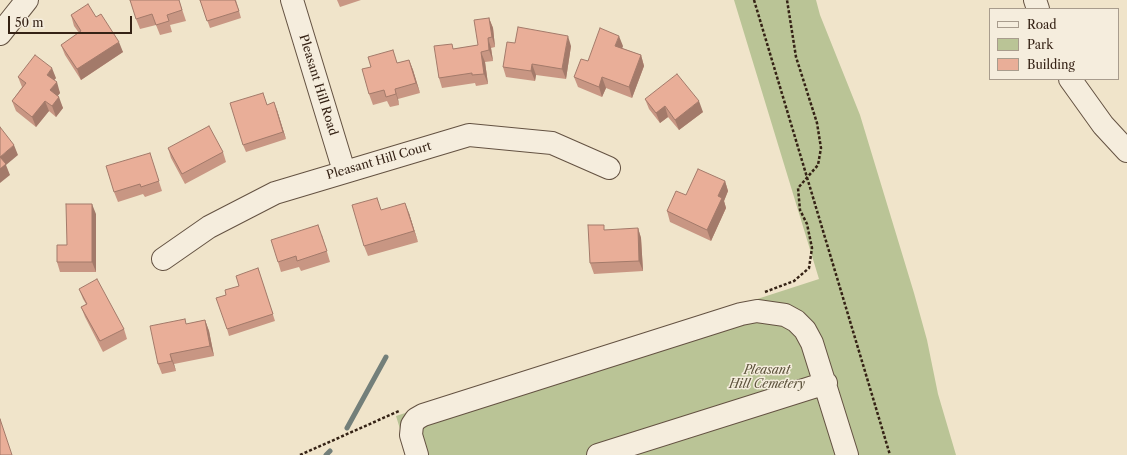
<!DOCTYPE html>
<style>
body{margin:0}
#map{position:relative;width:1127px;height:455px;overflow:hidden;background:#f0e4ca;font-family:"Libre Caslon Text",serif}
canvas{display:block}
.legend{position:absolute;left:989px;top:8px;width:130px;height:72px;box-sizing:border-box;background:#f5eddd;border:1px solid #a89c8d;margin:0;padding:5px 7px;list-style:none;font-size:12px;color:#352215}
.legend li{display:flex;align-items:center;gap:8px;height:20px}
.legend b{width:20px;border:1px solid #a89c8d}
.scale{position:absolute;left:8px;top:16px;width:124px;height:18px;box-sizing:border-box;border:2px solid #352215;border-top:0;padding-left:5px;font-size:12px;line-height:14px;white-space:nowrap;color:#352215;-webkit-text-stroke:3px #f5eddd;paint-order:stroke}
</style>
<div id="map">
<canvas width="1127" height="455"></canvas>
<ul class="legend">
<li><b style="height:5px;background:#f5eddd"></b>Road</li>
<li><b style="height:11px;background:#bac496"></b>Park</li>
<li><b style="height:11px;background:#e9ae98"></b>Building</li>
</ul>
<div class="scale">50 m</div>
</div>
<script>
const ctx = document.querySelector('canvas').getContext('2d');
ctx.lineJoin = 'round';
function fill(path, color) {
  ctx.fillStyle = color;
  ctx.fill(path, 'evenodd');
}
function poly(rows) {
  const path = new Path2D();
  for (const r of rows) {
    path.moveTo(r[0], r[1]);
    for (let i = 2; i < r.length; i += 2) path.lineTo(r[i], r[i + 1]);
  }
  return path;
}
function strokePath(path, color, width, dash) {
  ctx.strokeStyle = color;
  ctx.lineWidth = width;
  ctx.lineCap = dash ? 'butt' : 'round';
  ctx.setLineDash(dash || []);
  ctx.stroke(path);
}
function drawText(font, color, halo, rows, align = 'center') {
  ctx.font = font + ' "Libre Caslon Text",serif';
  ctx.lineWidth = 3;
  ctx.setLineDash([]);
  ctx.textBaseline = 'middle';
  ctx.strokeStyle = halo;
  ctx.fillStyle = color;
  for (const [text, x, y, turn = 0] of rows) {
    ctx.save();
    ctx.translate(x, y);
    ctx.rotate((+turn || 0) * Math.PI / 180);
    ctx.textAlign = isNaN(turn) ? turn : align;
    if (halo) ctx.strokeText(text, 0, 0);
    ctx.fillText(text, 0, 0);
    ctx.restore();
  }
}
fill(poly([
 [734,0,816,0,820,15,860,115,914,293,927,340,938,394,956,455,408,455,396,416,819,279]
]), '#bac496');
strokePath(poly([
 [347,428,386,357],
 [326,455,330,451]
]), '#737f7a', 5);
const minor = poly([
 [292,0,344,171],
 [1035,0,1038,9],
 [0,34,27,0],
 [1070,79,1103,125,1127,151],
 [163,259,209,227,275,193,469,135,552,143,609,168],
 [417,455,411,435,412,425,416,419,423,415,741,314,757,311,785,315,796,321,805,330,812,343,847,455],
 [598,455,826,383]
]);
strokePath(minor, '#645242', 24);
strokePath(poly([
 [754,0,890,455],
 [765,292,794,281,809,268,812,248,807,224,800,210,798,188,818,165,821,148,817,123,796,57,787,0],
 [300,455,399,411]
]), '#352215', 2.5, [3, 2]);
strokePath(minor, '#f5eddd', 22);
fill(poly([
 [179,0,186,21,170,25,172,32,160,35,156,25,140,29,136,19],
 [200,0,236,0,241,18,210,28],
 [337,0,361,0,340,7],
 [71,15,96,17,123,52,81,80,65,55,61,45,79,33,74,26],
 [489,18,493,28,495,47,491,48,493,61,485,62,488,84,476,86,475,83,442,88,439,78,454,49,478,45],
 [515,43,571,46,566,79,536,75,535,81,506,77,503,67],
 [623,46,622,48,641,55,644,66,632,98,606,88,602,97,578,87,574,77,588,61],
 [409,60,413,70,420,93,398,99,399,105,390,107,387,101,373,105,369,94,397,63],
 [18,77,56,78,54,80,60,93,57,96,63,108,56,117,49,111,36,127,16,111,12,101,22,87],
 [645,99,703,112,679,130,668,117,660,123,649,109],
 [267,105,277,110,286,139,246,152,243,145],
 [168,148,223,152,226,162,185,184,171,158],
 [153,163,162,191,145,197,143,194,118,202,114,192],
 [725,181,728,191,724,201,726,208,711,241,670,222,667,211,686,195],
 [381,210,409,213,418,242,368,256,364,246],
 [96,214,96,272,60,272,57,262,67,245],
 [638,228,641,238,643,271,594,274,590,263],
 [322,235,330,262,301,271,299,267,281,272,278,262],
 [258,268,275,321,229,336,227,329,226,295,239,286],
 [79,289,124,329,127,339,103,352,85,317,81,307,86,304,83,299],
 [205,320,209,331,214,356,174,364,176,371,162,374,158,364,187,324]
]), '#c89683');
fill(poly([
 [489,18,493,28,495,47,492,37],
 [568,36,571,46,566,79,562,69],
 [619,36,623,46,619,56,615,46],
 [488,38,491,48,493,61,489,50],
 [119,42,123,52,81,80,77,69],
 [481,52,485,62,488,84,484,74],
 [641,55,644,66,632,98,629,87],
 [409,60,413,70,420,93,416,83],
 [532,64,536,75,535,81,531,71],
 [52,68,56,78,50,85,47,75],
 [602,77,606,88,602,97,599,87],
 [57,82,60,93,54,101,50,90],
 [395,89,398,99,399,105,396,94],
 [59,97,63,108,56,117,52,106],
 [45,101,49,111,36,127,32,117],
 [699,101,703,112,679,130,675,120],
 [274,102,277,110,286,139,283,132],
 [665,106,668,117,660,123,656,113],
 [14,145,18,155,6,165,10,175,0,183,0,157],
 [725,181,728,191,724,201,726,208,711,241,707,230,718,196],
 [405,203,409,213,418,242,414,231],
 [92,204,96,214,96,272,92,262],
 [638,228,641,238,643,271,639,261],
 [205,320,209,331,214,356,210,346],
 [170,354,174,364,176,371,172,361]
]), '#a37a6a');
const building = poly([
 [130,0,179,0,182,10,167,15,169,21,156,25,152,14,136,19,130,0],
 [200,0,235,0,239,11,207,21,200,0],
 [88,4,96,17,101,14,119,42,77,69,61,45,81,31,71,15,88,4],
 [489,18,492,37,488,38,489,50,481,52,484,74,472,75,472,73,439,78,434,46,452,44,453,49,478,45,474,20,489,18],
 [518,27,568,36,562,69,532,64,531,71,503,67,507,42,515,43,518,27],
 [600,28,619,36,615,46,641,55,629,87,602,77,599,87,574,77,581,59,588,61,600,28],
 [393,50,397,63,409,60,416,83,395,89,396,94,386,97,384,90,369,94,362,69,371,67,368,57,393,50],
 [35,55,52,68,47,75,57,82,50,90,59,97,52,106,45,101,32,117,12,101,26,83,18,77,35,55],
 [677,74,699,101,675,120,665,106,656,113,645,99,677,74],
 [263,93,267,105,274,102,283,132,243,145,230,103,263,93],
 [209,126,223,152,182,174,168,148,209,126],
 [0,127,14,145,0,157,0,127],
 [150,153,159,181,141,187,140,184,114,192,106,166,150,153],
 [0,157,6,164,0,169,0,157],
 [698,169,725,181,718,196,722,198,707,230,667,211,676,191,686,195,698,169],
 [377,198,381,210,405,203,414,231,364,246,352,205,377,198],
 [66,204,92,204,92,262,57,262,57,245,67,245,66,204],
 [318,225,327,251,297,261,296,256,278,262,271,240,318,225],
 [588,225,604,225,604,230,638,228,639,261,590,263,588,225],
 [258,268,273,314,227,329,216,298,226,295,225,290,239,286,236,276,258,268],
 [97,279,124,329,100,341,81,307,87,304,79,289,97,279],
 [185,319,186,324,205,320,210,346,170,354,172,361,158,364,150,326,185,319],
 [0,419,12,455,0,455,0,419]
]);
fill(building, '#e9ae98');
strokePath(building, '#a37a6a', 1);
drawText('12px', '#352215', '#f5eddd', [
 ["Pleasant Hill Road",318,85,73],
 ["Pleasant Hill Court",379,161,-16]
]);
drawText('italic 12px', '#5d533c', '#f5eddd', [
 ["Pleasant",767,371],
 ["Hill Cemetery",767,385]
]);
</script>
